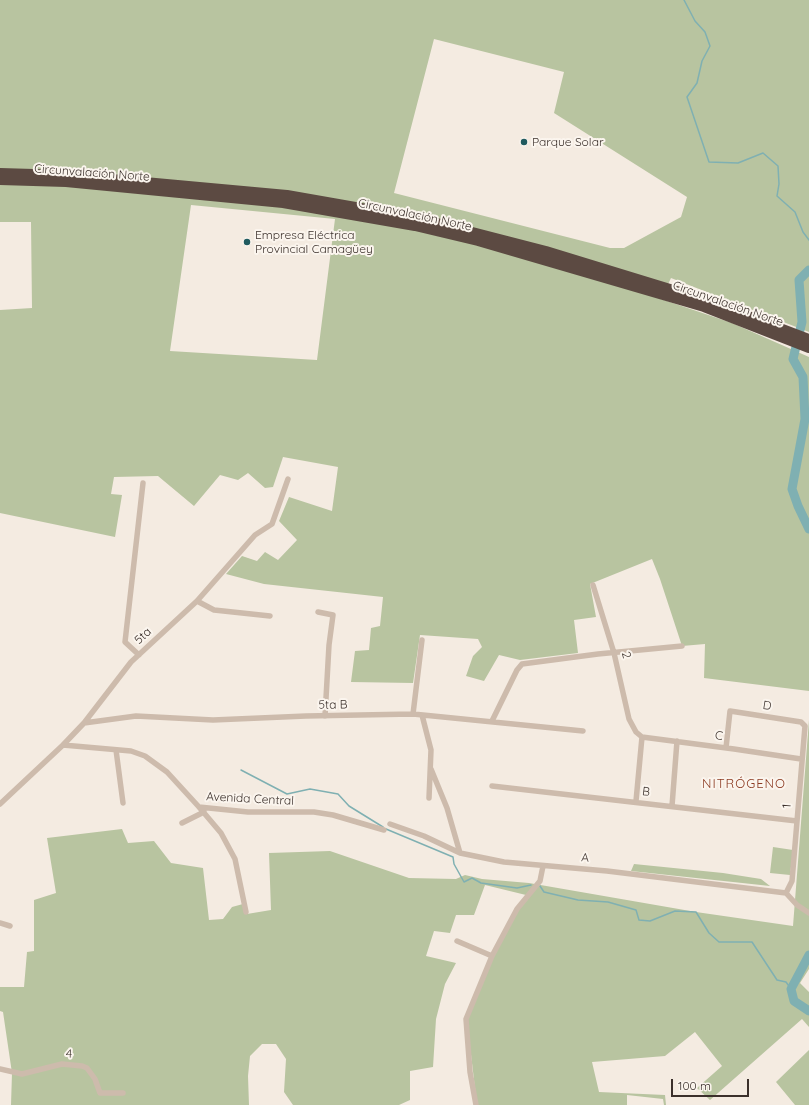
<!DOCTYPE html>
<meta charset="utf-8">
<style>
body{margin:0}
#map{position:relative;width:809px;height:1105px;overflow:hidden;background:#f4ebe1;font-family:Quicksand,sans-serif}
canvas{display:block}
.scale{position:absolute;left:671px;top:1079px;width:78px;height:18px;box-sizing:border-box;border:2px solid #3b302b;border-top:0;padding-left:5px;font-size:12px;line-height:14px;white-space:nowrap;color:#3b302b;-webkit-text-stroke:3px #fbf5ee;paint-order:stroke}
</style>
<div id="map">
<canvas width="809" height="1105"></canvas>
<div class="scale">100 m</div>
</div>
<script>
const ctx = document.querySelector('canvas').getContext('2d');
ctx.lineJoin = 'round';
function fill(path, color) {
  ctx.fillStyle = color;
  ctx.fill(path, 'evenodd');
}
function poly(rows) {
  const path = new Path2D();
  for (const r of rows) {
    path.moveTo(r[0], r[1]);
    for (let i = 2; i < r.length; i += 2) path.lineTo(r[i], r[i + 1]);
  }
  return path;
}
function strokePath(path, color, width, dash) {
  ctx.strokeStyle = color;
  ctx.lineWidth = width;
  ctx.lineCap = dash ? 'butt' : 'round';
  ctx.setLineDash(dash || []);
  ctx.stroke(path);
}
function drawText(font, color, halo, rows, align = 'center') {
  ctx.font = font + ' Quicksand,sans-serif';
  ctx.lineWidth = 4;
  ctx.setLineDash([]);
  ctx.textBaseline = 'middle';
  ctx.strokeStyle = halo;
  ctx.fillStyle = color;
  for (const [text, x, y, turn = 0] of rows) {
    ctx.save();
    ctx.translate(x, y);
    ctx.rotate((+turn || 0) * Math.PI / 180);
    ctx.textAlign = isNaN(turn) ? turn : align;
    if (halo) ctx.strokeText(text, 0, 0);
    ctx.fillText(text, 0, 0);
    ctx.restore();
  }
}
fill(poly([
 [0,0,809,0,809,332,671,278,661,299,732,323,809,357,809,691,704,678,705,644,682,646,660,579,652,559,590,584,596,617,574,620,578,653,520,660,499,655,484,681,466,676,473,656,482,647,478,639,420,635,413,683,351,682,355,651,369,650,371,628,380,626,383,597,264,584,226,574,242,556,257,561,265,552,278,560,297,540,279,521,289,497,332,511,338,467,283,457,273,487,265,488,248,473,238,480,220,475,194,506,158,476,114,477,111,494,122,495,115,537,0,513,0,310,32,308,31,222,0,222],
 [434,39,564,72,554,113,687,197,681,217,624,248,610,248,394,193],
 [191,205,335,219,317,360,170,351],
 [809,720,809,969,800,983,809,992,809,1027,802,1019,710,1100,697,1088,722,1066,695,1032,665,1056,592,1062,599,1092,665,1095,666,1105,664,1105,663,1099,627,1095,627,1105,477,1105,467,1021,492,956,526,895,485,885,474,915,456,915,450,933,434,931,426,956,456,963,445,984,436,1019,433,1067,410,1071,410,1100,399,1105,293,1105,284,1092,286,1059,276,1044,262,1044,250,1056,248,1076,249,1105,11,1105,12,1073,3,1012,0,1011,0,987,24,987,27,952,34,951,34,900,56,893,47,838,122,829,128,843,154,841,171,863,203,868,209,920,223,919,232,907,243,904,247,914,271,910,269,853,330,851,409,878,456,879,465,875,482,879,529,883,696,912,793,926],
 [773,847,793,850,790,875,770,873],
 [634,864,723,873,761,879,770,886,631,871],
 [809,1050,809,1105,795,1105,776,1082]
]), '#b8c4a0');
strokePath(poly([
 [684,0,695,21,705,32,710,46,702,61,697,83,687,97,709,162,738,163,763,153,778,166,779,184,777,196,795,212,803,232,809,240],
 [241,770,287,794,310,789,338,794,349,806,383,827],
 [386,829,453,857,454,864,464,882,472,878,481,883,517,888,531,885],
 [540,886,544,892,578,900,608,902,636,910,639,920,650,921,675,911,696,912,709,933,719,942,752,942,777,980,786,982,791,989]
]), '#7fb0b2', 1.5);
strokePath(poly([
 [809,270,799,280,802,322,793,359,803,377,805,419,792,489,798,506,809,529],
 [809,955,791,989,794,1001,809,1011]
]), '#7fb0b2', 9);
strokePath(poly([
 [593,585,614,653,629,719,636,732,642,737,734,749,801,759],
 [197,601,214,610,270,616],
 [318,612,333,615,329,645,325,716],
 [139,655,125,642,143,483],
 [413,714,422,640],
 [422,715,431,750,429,798],
 [492,721,517,670,522,664,598,654,682,646],
 [84,723,136,716,213,720,306,716,413,714,583,731],
 [63,745,131,751,145,756,167,772,199,807,248,812,314,812,333,815,384,830],
 [726,748,730,711,801,722,805,726,792,881,786,893],
 [116,750,123,803],
 [431,769,447,808,460,853],
 [492,786,797,821],
 [636,801,642,737],
 [0,804,63,745,84,723,131,662,197,601,255,535,272,524,288,479],
 [672,806,677,741],
 [199,807,221,833,235,859,246,912],
 [182,823,204,812],
 [390,824,424,836,460,853,504,862,607,871,786,893],
 [786,893,797,905,809,913],
 [0,923,10,926],
 [457,941,492,956],
 [0,1069,22,1074,62,1064,82,1066,87,1068,95,1079,100,1093,123,1093],
 [476,1105,470,1072,466,1019,492,956,517,909,540,881,543,866]
]), '#cdbbac', 5.5);
strokePath(poly([
 [0,173,68,175,287,195,418,218,546,251,706,300,809,339],
 [0,180,66,182,283,203,415,226,478,241,704,307,809,348]
]), '#5c4a42', 10);
for (const [x, y, r, color] of [
 [524,142,4,"#1f5a5e"],
 [247,242,4,"#1f5a5e"]
]) {
  const dot = new Path2D();
  dot.arc(x, y, r, 0, 2 * Math.PI);
  ctx.fillStyle = color;
  ctx.fill(dot);
  strokePath(dot, '#fbf5ee', 1.5);
}
drawText('12px', '#3b302b', '#fbf5ee', [
 ["Parque Solar",532,142],
 ["Empresa Eléctrica",255,235],
 ["Provincial Camagüey",255,249]
], 'left');
drawText('12px', '#3b302b', '#fbf5ee', [
 ["Circunvalación Norte",92,173,4],
 ["Circunvalación Norte",415,215,12],
 ["Circunvalación Norte",728,304,19],
 ["5ta",143,636,-43],
 ["2",626,655,76],
 ["5ta B",333,705,-1],
 ["D",767,706,9],
 ["C",719,736,8],
 ["B",646,792,7],
 ["Avenida Central",250,799,3],
 ["1",787,806,-86],
 ["A",585,858,4],
 ["4",69,1054,2]
]);
ctx.letterSpacing = '1px';
drawText('13px', '#8c3b22', '#fbf5ee', [
 ["NITRÓGENO",744,784]
]);
ctx.letterSpacing = '0px';
</script>
